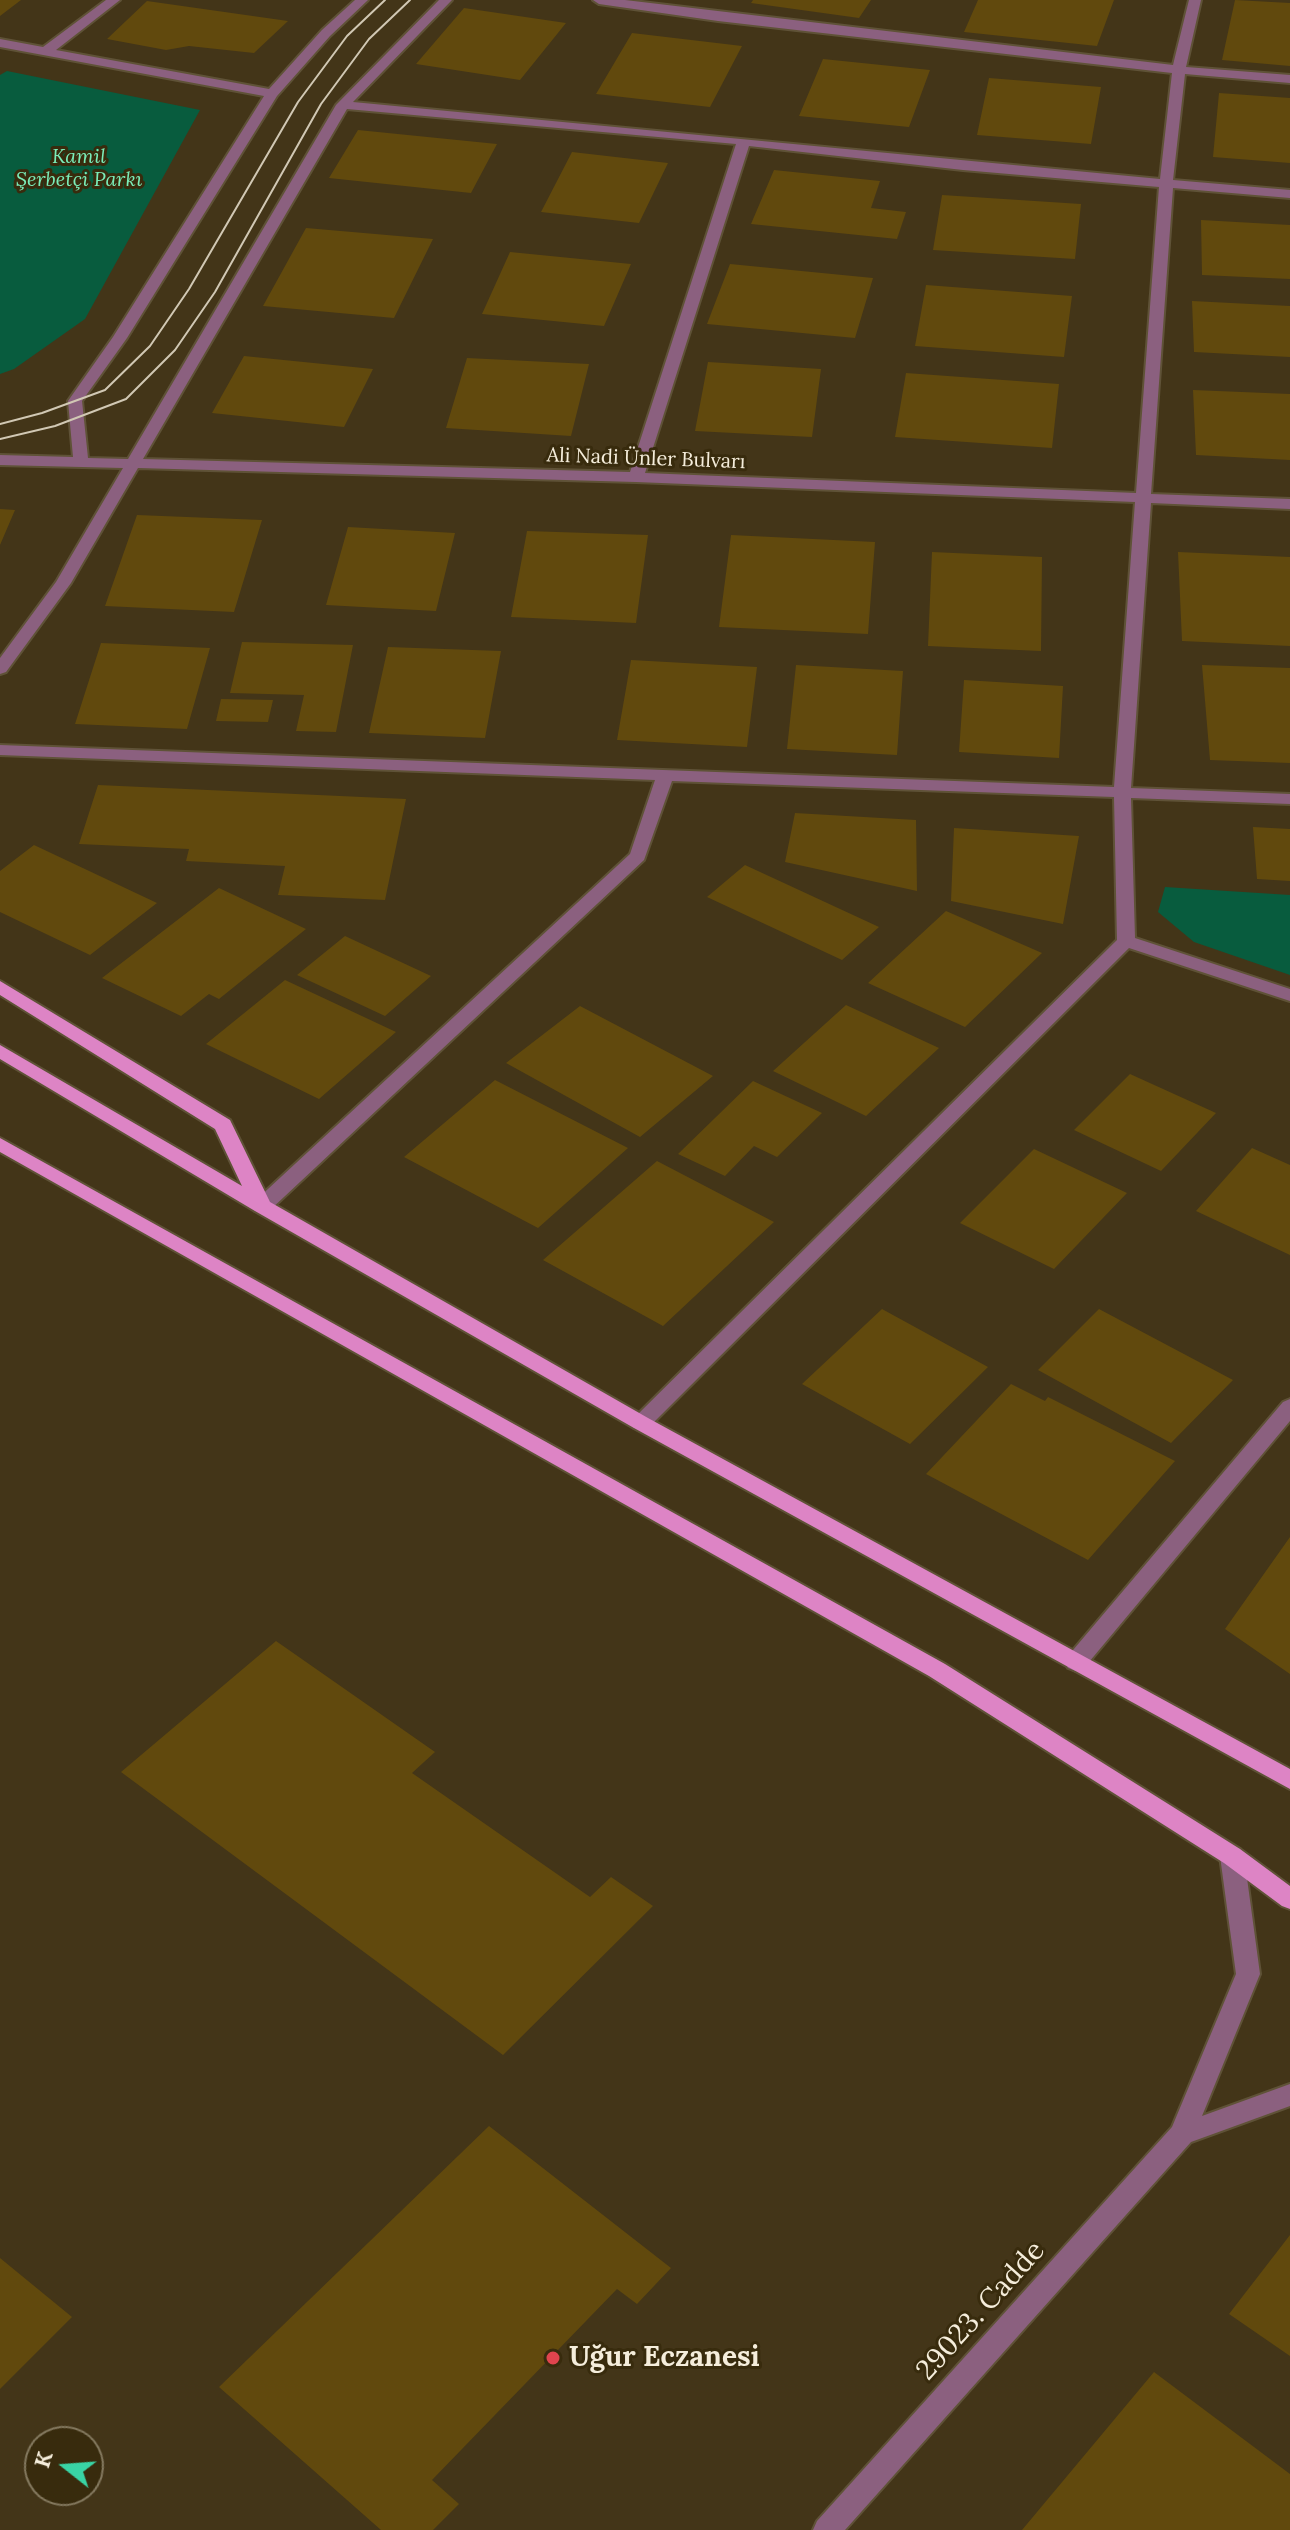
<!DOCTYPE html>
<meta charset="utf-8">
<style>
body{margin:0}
#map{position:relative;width:1290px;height:2530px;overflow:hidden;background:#433518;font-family:Lora,serif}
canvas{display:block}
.north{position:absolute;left:24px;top:2426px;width:80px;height:80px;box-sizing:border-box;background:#382b0d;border:2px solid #84795f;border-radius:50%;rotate:287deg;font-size:22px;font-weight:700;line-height:32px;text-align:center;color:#f5eddb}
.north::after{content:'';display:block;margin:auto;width:28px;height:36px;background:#39d4a5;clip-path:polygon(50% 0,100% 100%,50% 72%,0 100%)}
</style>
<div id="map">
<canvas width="1290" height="2530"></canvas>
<div class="north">K</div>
</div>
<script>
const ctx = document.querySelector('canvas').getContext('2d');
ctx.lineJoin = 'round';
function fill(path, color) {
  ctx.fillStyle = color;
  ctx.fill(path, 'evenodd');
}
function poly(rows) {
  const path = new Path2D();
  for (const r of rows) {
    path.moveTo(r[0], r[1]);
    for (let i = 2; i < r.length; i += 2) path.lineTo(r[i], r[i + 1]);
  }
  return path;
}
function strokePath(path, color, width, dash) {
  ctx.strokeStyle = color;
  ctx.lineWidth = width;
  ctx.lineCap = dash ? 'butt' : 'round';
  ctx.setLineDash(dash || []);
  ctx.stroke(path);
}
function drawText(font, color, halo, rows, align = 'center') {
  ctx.font = font + ' Lora,serif';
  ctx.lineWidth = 6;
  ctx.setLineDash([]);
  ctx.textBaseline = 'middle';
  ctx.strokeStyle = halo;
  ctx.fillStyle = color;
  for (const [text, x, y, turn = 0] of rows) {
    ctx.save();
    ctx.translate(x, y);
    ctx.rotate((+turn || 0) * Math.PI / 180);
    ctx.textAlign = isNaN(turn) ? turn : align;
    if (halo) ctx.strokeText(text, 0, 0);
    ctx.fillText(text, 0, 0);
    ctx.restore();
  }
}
fill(poly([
 [7,71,200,110,85,319,14,369,0,374,0,75],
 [1165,887,1290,895,1290,975,1194,942,1158,912]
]), '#085c3e');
fill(poly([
 [0,0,21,0,0,16],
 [753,0,871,0,859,18,751,3],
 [978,0,1114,0,1097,46,964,32],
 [1235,0,1290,3,1290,66,1222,60],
 [147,1,288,21,254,53,189,46,166,50,107,39],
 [464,8,566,23,520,80,416,64],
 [632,33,742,46,710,107,596,94],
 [823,59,930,70,909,127,799,116],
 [989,78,1101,87,1091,144,977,135],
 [1219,93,1290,98,1290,163,1213,157],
 [358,130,497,144,471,193,329,178],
 [572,152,668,163,639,223,541,212],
 [774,170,880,181,871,208,906,212,897,239,751,224],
 [942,195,1081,204,1075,259,933,250],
 [1201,220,1290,225,1290,279,1202,275],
 [306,228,433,239,394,318,263,306],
 [510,252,631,264,604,326,482,314],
 [730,264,873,278,855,338,707,324],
 [926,285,1072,296,1064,357,915,346],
 [1192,301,1290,306,1290,357,1194,352],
 [244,356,373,369,344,427,212,413],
 [467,358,589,364,571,436,446,428],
 [708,362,821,369,812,437,695,431],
 [906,373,1059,384,1052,448,895,437],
 [1193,390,1290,394,1290,460,1196,455],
 [0,509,15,510,0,545],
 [137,515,262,520,234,612,105,606],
 [348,527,455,533,436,611,326,605],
 [527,531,648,535,636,623,511,617],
 [731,535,875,542,868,634,719,627],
 [932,552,1042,557,1041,651,928,646],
 [1178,552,1290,557,1290,646,1182,641],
 [242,642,353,645,336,732,296,731,304,695,230,693],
 [101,643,210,648,187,729,75,724],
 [388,647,501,651,485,738,369,733],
 [631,660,757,667,747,747,617,740],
 [796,665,903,671,897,755,787,749],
 [1202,665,1290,668,1290,763,1210,760],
 [964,680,1063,686,1059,758,959,752],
 [221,699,273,700,268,722,216,721],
 [98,785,406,799,385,900,278,895,285,866,186,861,189,849,79,844],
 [795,813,916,820,917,891,785,862],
 [1253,827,1290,829,1290,881,1257,879],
 [954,828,1079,836,1063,924,951,901],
 [34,845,157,903,90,955,0,912,0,871],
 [745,865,879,927,842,960,707,897],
 [219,888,306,929,219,999,209,994,181,1016,102,978],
 [946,911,1042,953,965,1027,868,983],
 [345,936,431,976,385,1016,297,975],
 [285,980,396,1032,319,1099,206,1044],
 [846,1005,939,1048,866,1116,773,1071],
 [580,1006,713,1076,640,1137,506,1063],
 [1130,1074,1216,1113,1161,1171,1074,1130],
 [495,1080,628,1148,538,1228,404,1157],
 [753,1081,822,1113,777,1157,754,1146,725,1176,678,1154],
 [1252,1148,1290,1165,1290,1255,1196,1211],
 [1034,1149,1127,1193,1054,1269,960,1223],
 [657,1161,774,1222,663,1326,543,1260],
 [882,1309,988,1367,910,1444,802,1384],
 [1099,1309,1233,1380,1171,1443,1038,1370],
 [1011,1384,1045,1401,1048,1397,1175,1461,1088,1560,926,1474],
 [1290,1537,1290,1674,1225,1629],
 [276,1641,435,1752,412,1773,590,1897,611,1877,653,1906,503,2055,121,1772],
 [489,2126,671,2268,637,2304,617,2289,432,2480,459,2504,433,2530,381,2530,219,2387],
 [1290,2235,1290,2356,1229,2314],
 [0,2258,72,2317,0,2389],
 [1154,2372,1290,2474,1290,2530,1022,2530]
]), '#61490d');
const minor = poly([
 [106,0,120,0,56,50,269,89,322,30,355,0,368,0,330,36,277,96,127,338,82,401,88,458,128,459,336,105,439,0,452,0,353,102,1160,179,1172,73,718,21,599,4,593,0,625,0,1173,65,1189,0,1201,0,1186,67,1290,75,1290,83,1185,74,1173,180,1290,190,1290,198,1173,188,1151,494,1290,499,1290,509,1151,503,1131,788,1290,794,1290,804,1131,798,1135,938,1290,989,1290,1001,1129,948,648,1428,634,1428,631,1423,634,1418,1117,940,1114,797,672,781,644,860,269,1211,255,1211,252,1206,255,1201,630,854,655,780,0,755,0,745,1114,787,1135,502,636,482,138,468,71,583,6,672,0,674,0,658,56,582,123,468,0,465,0,455,73,457,68,401,113,337,264,96,0,47,0,39,43,47,106,0],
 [347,109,736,144,630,472,143,459,347,109],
 [749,146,963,170,1159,187,1136,493,645,473,749,146],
 [1290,1399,1290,1421,1084,1668,1076,1671,1068,1668,1065,1662,1068,1656,1283,1402,1290,1399],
 [1232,1846,1240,1849,1244,1856,1260,1974,1202,2116,1290,2084,1290,2106,1191,2142,845,2530,813,2530,817,2521,1172,2127,1236,1974,1220,1856,1224,1849,1232,1846]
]);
const major = poly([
 [0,981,230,1120,270,1202,648,1418,1290,1769,1290,1789,634,1428,255,1211,0,1059,0,1045,242,1186,215,1129,0,995,0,981],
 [0,1138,945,1664,1240,1849,1290,1886,1290,1909,1282,1906,1224,1863,929,1676,0,1152,0,1138]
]);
strokePath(minor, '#5f5237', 4);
strokePath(major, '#5f5237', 4);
fill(minor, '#8b607f');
fill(major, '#dd84c5');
strokePath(poly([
 [0,424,42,413,105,390,150,346,189,289,298,102,347,36,385,0],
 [0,439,55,426,126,399,175,350,215,292,321,104,369,39,410,0]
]), '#d1c8b4', 2);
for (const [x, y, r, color] of [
 [553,2358,8,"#e0444e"]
]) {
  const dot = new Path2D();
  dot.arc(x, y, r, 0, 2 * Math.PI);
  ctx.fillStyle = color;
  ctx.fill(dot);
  strokePath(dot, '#382b0d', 3);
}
drawText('italic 20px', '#7aedb9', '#382b0d', [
 ["Kamil",79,157],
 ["Şerbetçi Parkı",79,180]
]);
drawText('20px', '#f5eddb', '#382b0d', [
 ["Ali Nadi Ünler Bulvarı",646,459,2]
]);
drawText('28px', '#f5eddb', '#382b0d', [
 ["29023. Cadde",981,2311,-48]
]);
drawText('bold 28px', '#f5eddb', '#382b0d', [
 ["Uğur Eczanesi",569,2358]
], 'left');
</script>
